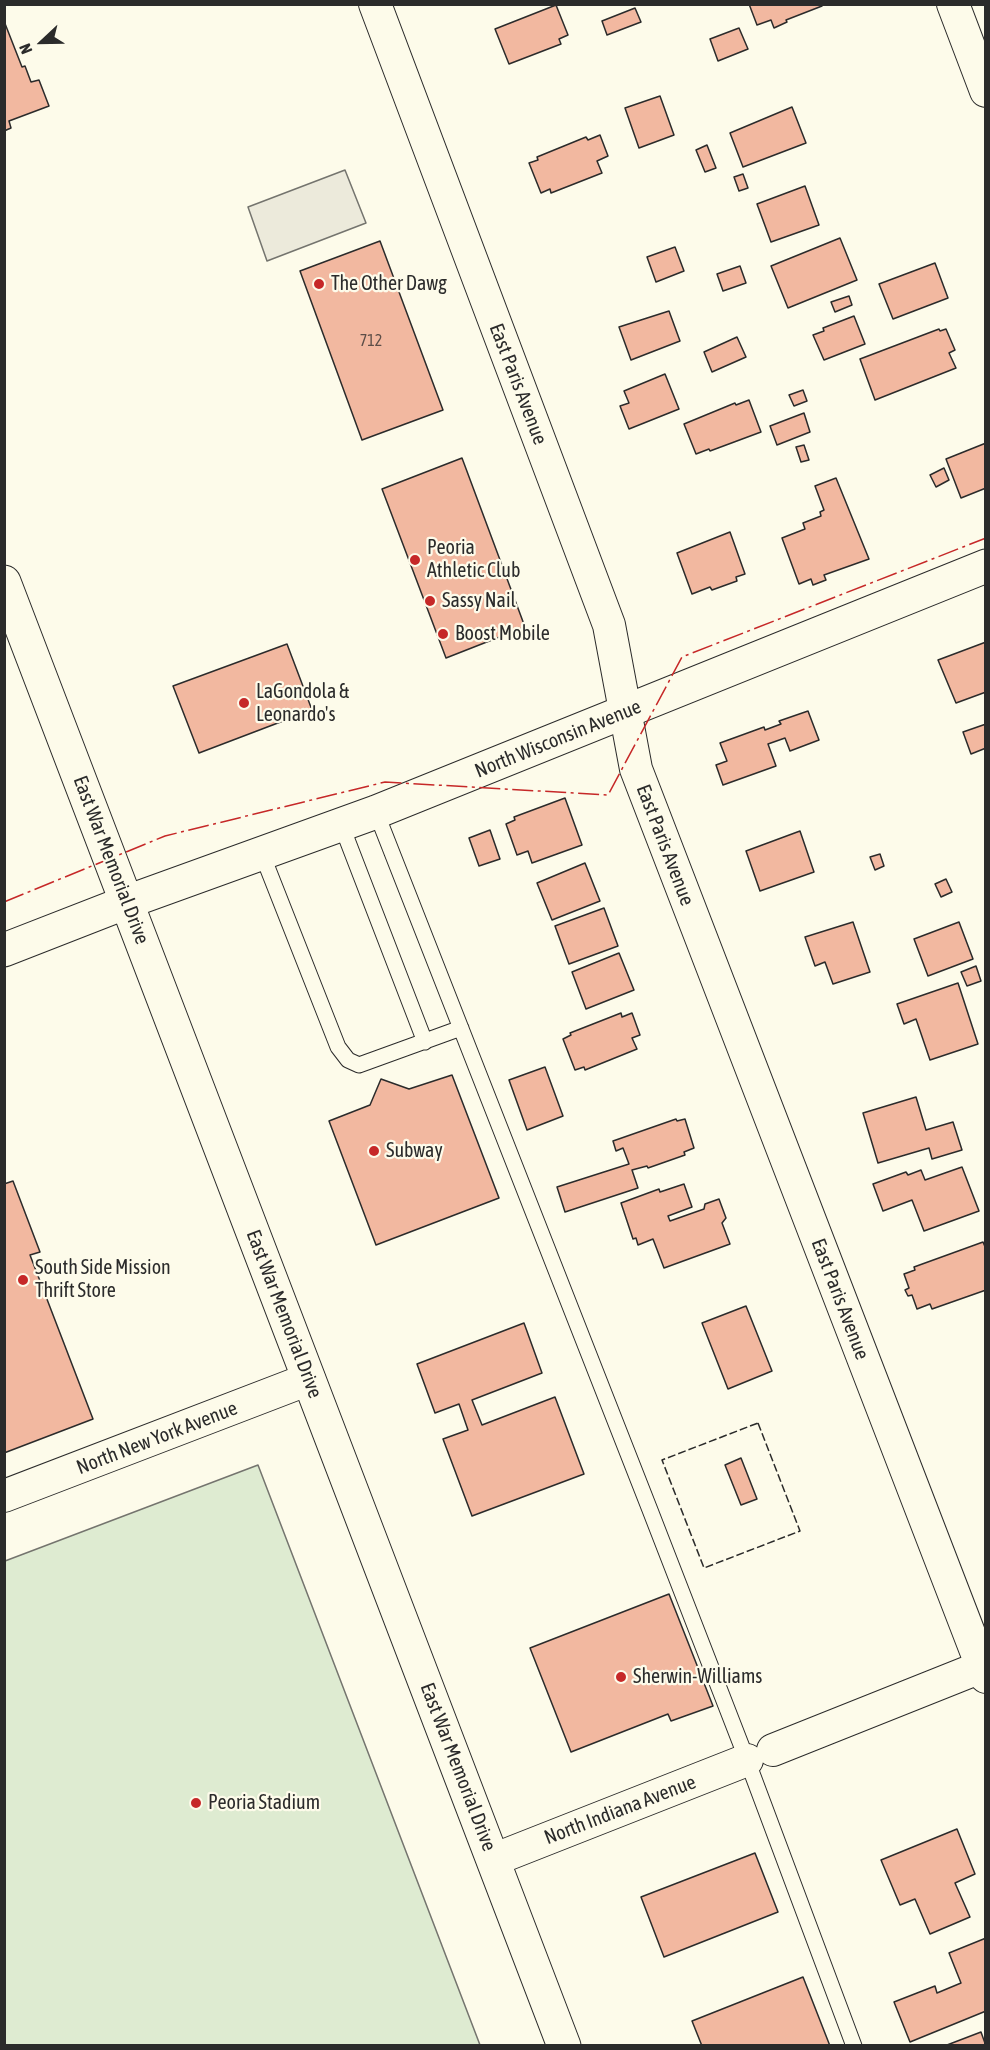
<!DOCTYPE html>
<style>
body{margin:0}
#map{position:relative;width:990px;height:2050px;overflow:hidden;background:#fdfbea;font-family:"Asap Condensed",sans-serif}
canvas{display:block}
.frame{position:absolute;inset:0;border:6px solid #2b2b2b;pointer-events:none}
.north{position:absolute;left:12px;top:12px;width:60px;height:60px;-webkit-text-stroke:4px #fdfbea;paint-order:stroke;rotate:248deg;font-size:16px;font-weight:700;line-height:24px;text-align:center;color:#2b2b2b}
.north::after{content:'';display:block;margin:auto;width:21px;height:27px;background:#2b2b2b;clip-path:polygon(50% 0,100% 100%,50% 72%,0 100%)}
</style>
<div id="map">
<canvas width="990" height="2050"></canvas>
<div class="frame"></div>
<div class="north">N</div>
</div>
<script>
const ctx = document.querySelector('canvas').getContext('2d');
ctx.lineJoin = 'round';
function fill(path, color) {
  ctx.fillStyle = color;
  ctx.fill(path, 'evenodd');
}
function poly(rows) {
  const path = new Path2D();
  for (const r of rows) {
    path.moveTo(r[0], r[1]);
    for (let i = 2; i < r.length; i += 2) path.lineTo(r[i], r[i + 1]);
  }
  return path;
}
function strokePath(path, color, width, dash) {
  ctx.strokeStyle = color;
  ctx.lineWidth = width;
  ctx.lineCap = dash ? 'butt' : 'round';
  ctx.setLineDash(dash || []);
  ctx.stroke(path);
}
function drawText(font, color, halo, rows, align = 'center') {
  ctx.font = font + ' "Asap Condensed",sans-serif';
  ctx.lineWidth = 4.5;
  ctx.setLineDash([]);
  ctx.textBaseline = 'middle';
  ctx.strokeStyle = halo;
  ctx.fillStyle = color;
  for (const [text, x, y, turn = 0] of rows) {
    ctx.save();
    ctx.translate(x, y);
    ctx.rotate((+turn || 0) * Math.PI / 180);
    ctx.textAlign = isNaN(turn) ? turn : align;
    if (halo) ctx.strokeText(text, 0, 0);
    ctx.fillText(text, 0, 0);
    ctx.restore();
  }
}
const green = poly([
 [258,1465,480,2045,5,2045,5,1561,258,1465]
]);
fill(green, '#deebd1');
strokePath(green, '#74746e', 1.5);
const parking = poly([
 [345,170,366,223,267,261,248,207,345,170]
]);
fill(parking, '#eceadb');
strokePath(parking, '#74746e', 1.5);
const building = poly([
 [749,4,822,4,822,6,786,20,787,22,774,28,771,20,757,25,749,4],
 [556,5,568,35,559,39,561,44,509,64,495,29,556,5],
 [635,8,641,22,607,35,602,21,635,8],
 [4,21,22,67,25,66,31,82,39,80,49,106,9,121,11,128,4,131,4,21],
 [739,28,748,49,718,61,710,39,739,28],
 [660,96,674,135,639,148,625,108,660,96],
 [792,107,806,143,743,167,730,133,792,107],
 [600,135,608,156,597,161,602,173,551,193,550,189,541,193,529,163,538,160,537,157,586,137,588,140,600,135],
 [707,145,716,168,705,172,696,150,707,145],
 [743,174,748,188,739,191,734,177,743,174],
 [805,186,819,225,771,242,757,204,805,186],
 [840,238,857,280,788,308,771,266,840,238],
 [380,241,443,410,362,440,300,271,380,241],
 [675,247,684,271,656,282,647,257,675,247],
 [935,263,948,298,893,319,879,284,935,263],
 [740,266,746,283,723,291,717,274,740,266],
 [849,296,852,305,835,312,831,302,849,296],
 [669,311,680,341,631,360,619,327,669,311],
 [854,316,865,344,824,360,813,335,824,331,823,328,854,316],
 [939,329,940,331,946,329,955,350,949,353,956,368,875,400,860,359,939,329],
 [737,337,746,357,712,372,704,352,737,337],
 [665,374,679,409,629,429,620,406,629,403,624,391,665,374],
 [803,390,807,401,794,406,789,395,803,390],
 [749,400,761,432,710,451,709,449,696,454,684,424,735,403,736,405,749,400],
 [804,413,810,432,777,445,770,426,804,413],
 [986,443,986,488,961,498,946,459,986,443],
 [804,445,809,460,801,462,796,447,804,445],
 [462,458,525,627,446,658,382,489,462,458],
 [944,468,949,480,936,487,930,475,944,468],
 [836,478,869,559,824,575,826,580,813,585,811,579,799,584,782,538,805,529,803,523,821,516,820,512,824,510,815,486,836,478],
 [730,532,745,574,736,577,737,581,712,590,710,587,692,594,677,553,730,532],
 [986,642,986,692,956,703,938,660,986,642],
 [287,644,312,710,199,753,173,686,287,644],
 [808,711,819,740,790,751,785,738,768,744,776,766,723,785,716,765,727,761,720,743,764,727,765,730,781,724,779,721,808,711],
 [986,724,986,748,971,754,963,732,986,724],
 [565,798,582,845,532,863,528,851,517,855,506,824,515,820,514,817,565,798],
 [490,830,500,859,479,866,469,838,490,830],
 [800,831,814,872,760,891,746,851,800,831],
 [880,854,884,866,875,870,870,857,880,854],
 [585,863,600,901,552,920,537,883,585,863],
 [946,879,952,892,941,897,935,884,946,879],
 [604,908,618,946,569,964,555,926,604,908],
 [853,922,870,972,833,984,825,962,815,966,805,937,853,922],
 [959,922,973,959,928,976,914,939,959,922],
 [619,953,634,990,586,1009,572,972,619,953],
 [976,966,981,981,967,986,961,972,976,966],
 [958,983,978,1044,930,1060,916,1019,904,1024,897,1004,958,983],
 [621,1013,622,1017,632,1013,640,1035,632,1038,637,1049,585,1070,584,1067,575,1070,563,1039,571,1035,570,1033,621,1013],
 [545,1067,563,1116,527,1130,509,1080,545,1067],
 [452,1075,499,1198,376,1245,329,1121,370,1105,381,1079,409,1089,452,1075],
 [916,1097,926,1130,953,1122,962,1150,932,1159,929,1148,878,1163,863,1113,916,1097],
 [676,1119,677,1121,685,1119,694,1148,684,1152,685,1155,648,1168,647,1166,632,1170,638,1188,565,1212,557,1187,629,1164,623,1148,616,1151,613,1141,676,1119],
 [962,1167,979,1211,924,1231,912,1200,883,1211,873,1184,906,1172,908,1175,921,1170,925,1180,962,1167],
 [13,1181,40,1252,30,1255,93,1419,4,1453,4,1184,13,1181],
 [684,1184,692,1207,668,1216,670,1221,704,1209,705,1204,719,1199,726,1218,722,1223,730,1244,664,1268,653,1239,638,1245,636,1238,633,1239,621,1203,659,1189,660,1192,684,1184],
 [983,1242,986,1249,986,1290,932,1309,930,1304,917,1309,912,1295,908,1296,905,1290,909,1288,904,1274,915,1270,914,1267,983,1242],
 [746,1306,772,1371,728,1389,702,1323,746,1306],
 [524,1323,542,1373,472,1400,482,1425,555,1397,584,1474,472,1516,443,1439,468,1430,459,1404,435,1413,417,1364,524,1323],
 [741,1458,757,1499,741,1505,725,1465,741,1458],
 [669,1594,713,1706,671,1721,668,1714,571,1752,530,1648,669,1594],
 [957,1829,975,1874,955,1883,970,1917,930,1934,915,1899,900,1905,881,1860,957,1829],
 [755,1853,778,1912,664,1957,641,1897,755,1853],
 [986,1938,986,2011,910,2042,894,2002,935,1986,937,1993,961,1983,949,1953,986,1938],
 [803,1977,830,2046,702,2046,692,2021,803,1977],
 [981,2032,986,2046,947,2045,981,2032]
]);
fill(building, '#f2b8a0');
strokePath(building, '#2b2b2b', 1.5);
const service = poly([
 [376,812,650,1510,747,1760,854,2046],
 [341,824,425,1042],
 [262,854,338,1047,348,1060,359,1065,461,1028]
]);
const minor = poly([
 [375,4,609,625,636,769,986,1677],
 [953,4,986,91],
 [4,1496,309,1379],
 [773,1750,981,1667],
 [493,1860,747,1760]
]);
const tertiary = poly([
 [4,950,127,902,376,812,986,566]
]);
const trunk = poly([
 [4,582,564,2046]
]);
strokePath(service, '#2b2b2b', 17);
strokePath(minor, '#2b2b2b', 34);
strokePath(tertiary, '#2b2b2b', 35);
strokePath(trunk, '#2b2b2b', 35);
strokePath(service, '#fdfbea', 15);
strokePath(minor, '#fdfbea', 32);
strokePath(tertiary, '#fdfbea', 33);
strokePath(trunk, '#fdfbea', 33);
strokePath(poly([
 [758,1423,800,1531,704,1568,662,1460,758,1423]
]), '#2b2b2b', 1.5, [8, 3]);
strokePath(poly([
 [4,902,165,836,385,782,608,795,682,657,986,538]
]), '#c62828', 1.5, [21, 4.5, 3, 4.5]);
for (const [x, y, r, color] of [
 [319,284,6,"#c62828"],
 [415,560,6,"#c62828"],
 [430,601,6,"#c62828"],
 [443,634,6,"#c62828"],
 [244,703,6,"#c62828"],
 [374,1151,6,"#c62828"],
 [23,1280,6,"#c62828"],
 [621,1677,6,"#c62828"],
 [196,1803,6,"#c62828"]
]) {
  const dot = new Path2D();
  dot.arc(x, y, r, 0, 2 * Math.PI);
  ctx.fillStyle = color;
  ctx.fill(dot);
  strokePath(dot, '#fdfbea', 2);
}
drawText('16px', '#5d4e48', null, [
 ["712",371,341]
]);
drawText('20px', '#2b2b2b', '#fdfbea', [
 ["The Other Dawg",331,284],
 ["Peoria",427,548],
 ["Athletic Club",427,571],
 ["Sassy Nail",442,601],
 ["Boost Mobile",455,634],
 ["LaGondola &",256,692],
 ["Leonardo's",256,715],
 ["Subway",386,1151],
 ["South Side Mission",35,1268],
 ["Thrift Store",35,1291],
 ["Sherwin-Williams",633,1677],
 ["Peoria Stadium",208,1803]
], 'left');
drawText('20px', '#2b2b2b', '#fdfbea', [
 ["East Paris Avenue",518,384,69],
 ["North Wisconsin Avenue",558,739,-22],
 ["East Paris Avenue",665,845,69],
 ["East War Memorial Drive",111,860,69],
 ["East Paris Avenue",840,1299,69],
 ["East War Memorial Drive",284,1314,69],
 ["North New York Avenue",157,1438,-21],
 ["East War Memorial Drive",458,1767,69],
 ["North Indiana Avenue",620,1810,-21]
]);
</script>
